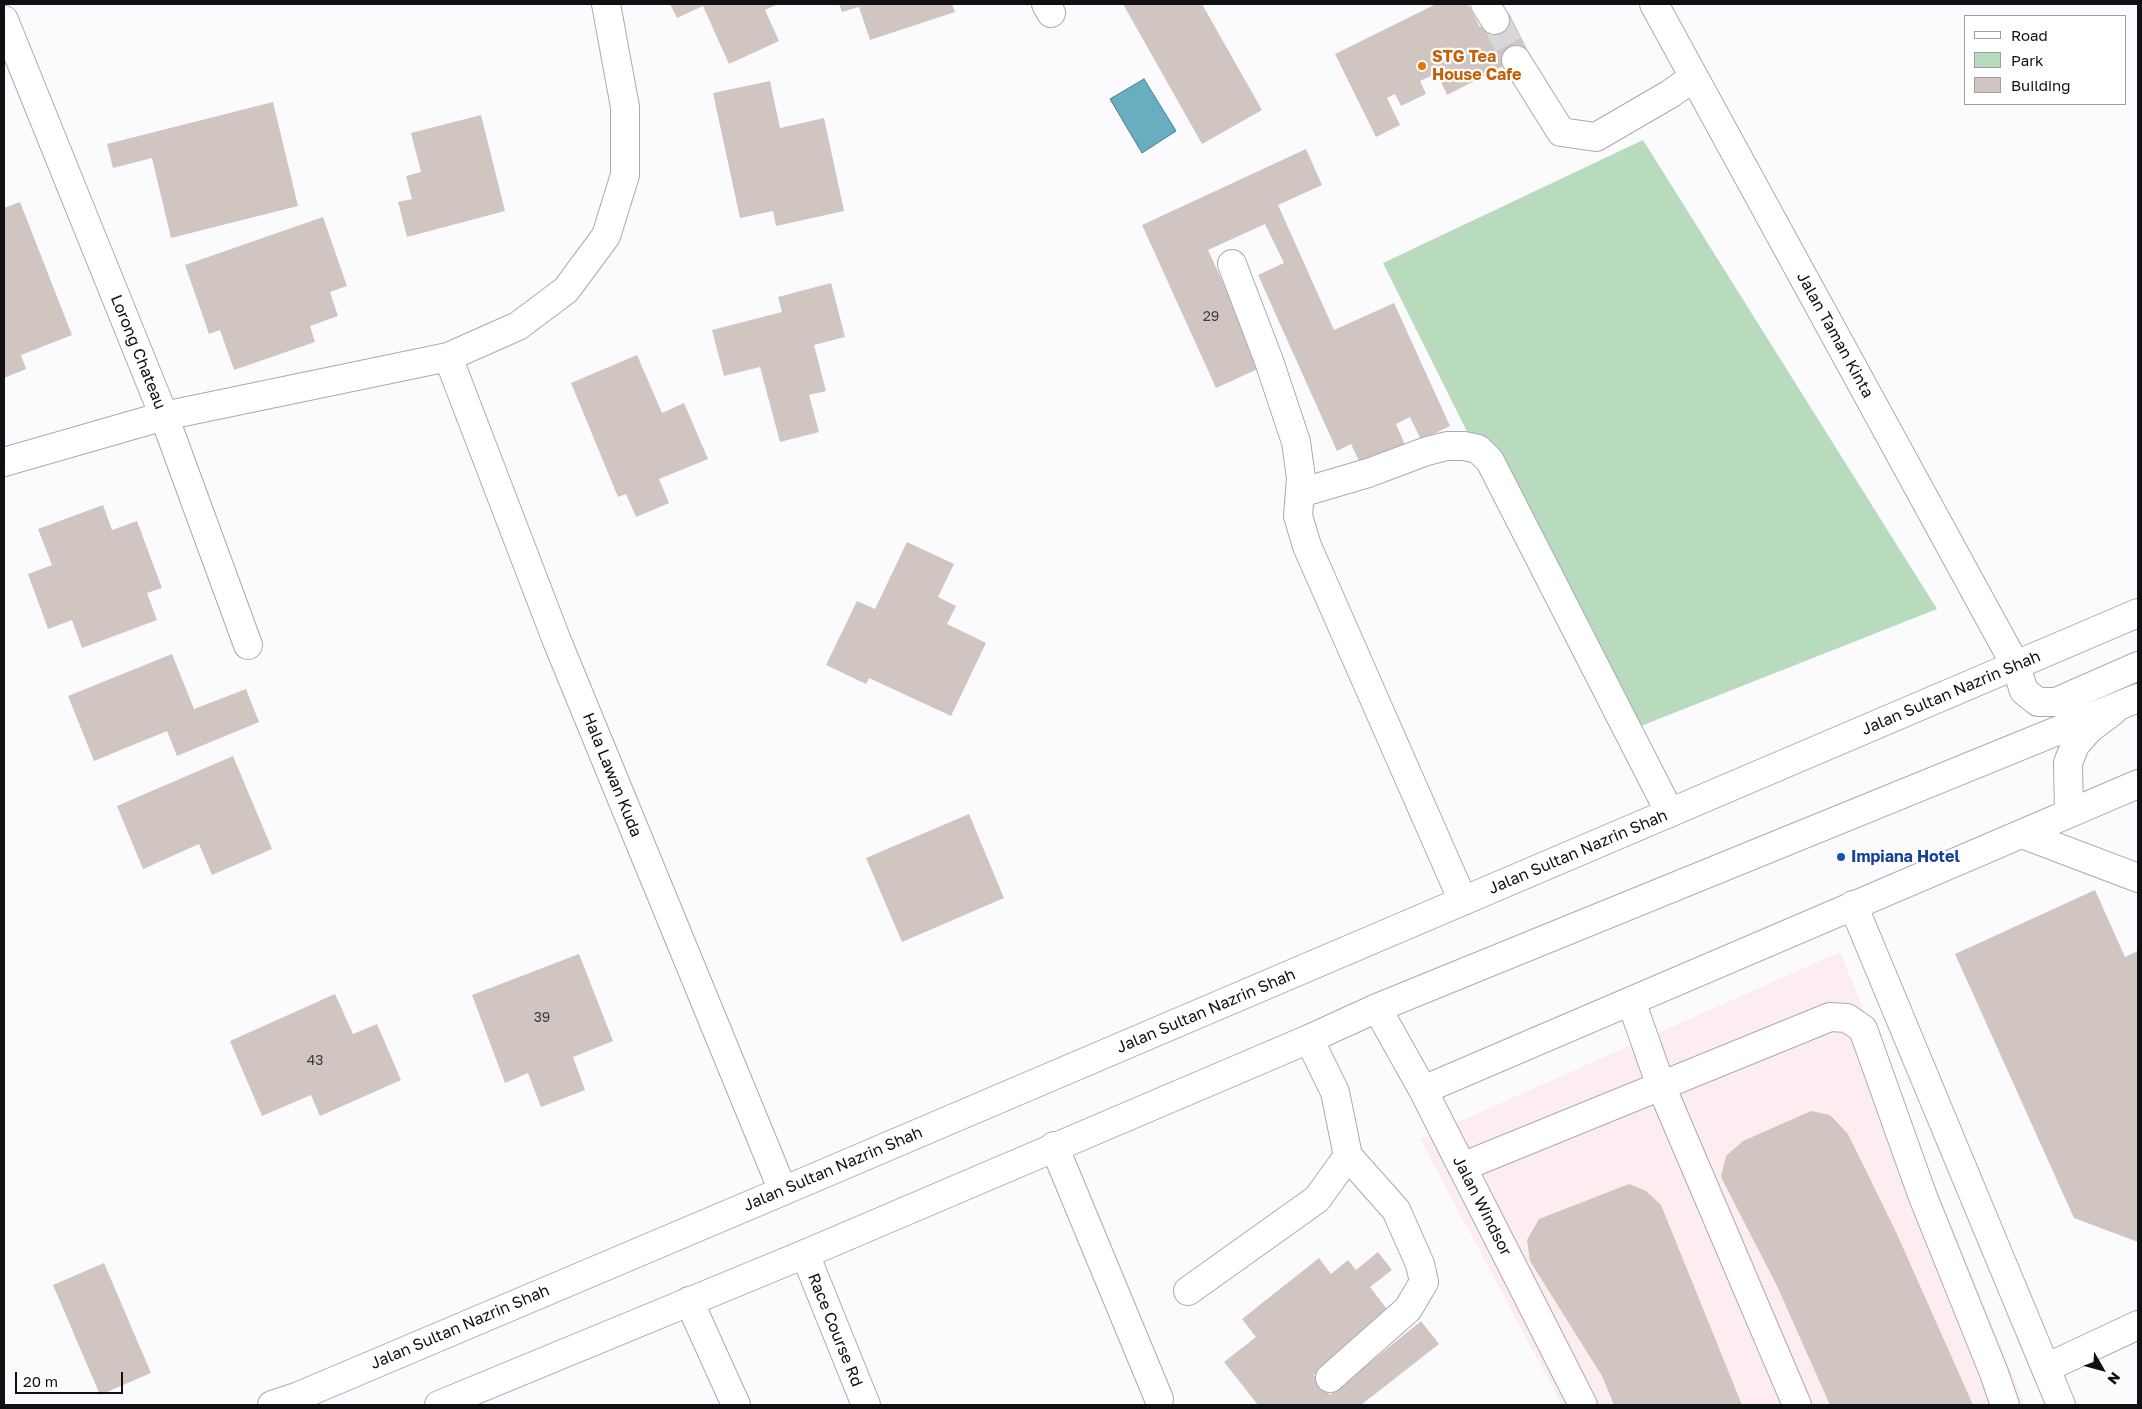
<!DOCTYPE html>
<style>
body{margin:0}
#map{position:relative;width:2142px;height:1409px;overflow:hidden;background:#fbfbfe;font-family:"Golos Text",sans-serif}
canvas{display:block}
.frame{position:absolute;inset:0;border:5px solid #0f1013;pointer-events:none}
.legend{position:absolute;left:1964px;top:15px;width:162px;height:90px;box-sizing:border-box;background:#fff;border:1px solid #9f9fa1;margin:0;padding:6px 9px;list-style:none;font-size:15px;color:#0f1013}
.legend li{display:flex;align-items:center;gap:10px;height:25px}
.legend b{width:25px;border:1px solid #9f9fa1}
.north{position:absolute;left:2077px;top:1344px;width:50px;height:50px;-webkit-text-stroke:4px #fff;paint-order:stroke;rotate:128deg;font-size:14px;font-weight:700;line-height:20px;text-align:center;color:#0f1013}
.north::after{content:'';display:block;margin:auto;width:18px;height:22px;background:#0f1013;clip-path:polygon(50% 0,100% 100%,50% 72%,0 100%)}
.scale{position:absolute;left:15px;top:1372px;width:108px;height:22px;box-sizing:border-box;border:2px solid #0f1013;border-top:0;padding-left:6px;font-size:15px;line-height:18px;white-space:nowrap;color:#0f1013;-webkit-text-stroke:4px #fff;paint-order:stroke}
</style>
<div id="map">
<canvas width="2142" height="1409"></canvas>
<div class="frame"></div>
<ul class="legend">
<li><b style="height:6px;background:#fff"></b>Road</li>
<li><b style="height:14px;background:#b9dbbd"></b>Park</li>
<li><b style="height:14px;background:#d1c5c1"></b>Building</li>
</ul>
<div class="north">N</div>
<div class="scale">20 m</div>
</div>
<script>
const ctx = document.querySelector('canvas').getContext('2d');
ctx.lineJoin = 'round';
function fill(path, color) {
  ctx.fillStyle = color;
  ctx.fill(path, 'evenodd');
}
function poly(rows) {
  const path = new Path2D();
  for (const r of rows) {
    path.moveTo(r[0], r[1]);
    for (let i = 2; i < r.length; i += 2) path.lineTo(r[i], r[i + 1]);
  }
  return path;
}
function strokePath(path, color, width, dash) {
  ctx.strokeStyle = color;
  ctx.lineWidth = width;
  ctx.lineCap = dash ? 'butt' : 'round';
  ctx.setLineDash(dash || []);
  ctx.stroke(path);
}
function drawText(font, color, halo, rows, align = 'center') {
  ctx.font = font + ' "Golos Text",sans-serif';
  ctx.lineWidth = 4.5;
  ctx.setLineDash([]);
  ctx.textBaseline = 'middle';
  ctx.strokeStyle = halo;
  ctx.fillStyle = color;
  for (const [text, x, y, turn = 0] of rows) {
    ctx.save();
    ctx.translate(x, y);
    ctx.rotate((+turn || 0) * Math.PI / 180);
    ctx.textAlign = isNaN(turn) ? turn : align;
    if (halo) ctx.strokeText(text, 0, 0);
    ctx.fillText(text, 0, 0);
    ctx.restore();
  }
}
fill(poly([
 [1840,952,2025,1405,1562,1405,1420,1139]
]), '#fdedf0');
fill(poly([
 [1643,140,1937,609,1618,735,1383,263]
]), '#b9dbbd');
const water = poly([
 [1144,79,1176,131,1142,153,1110,99,1144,79]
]);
fill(water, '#68adc0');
strokePath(water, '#4d7e8c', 1);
fill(poly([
 [670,4,778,4,765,10,779,41,729,64,703,6,677,18],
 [839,4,952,4,955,12,870,40,859,7,842,12],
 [1123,4,1202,4,1262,110,1202,144],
 [1436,4,1468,4,1480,27,1509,13,1529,53,1447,95,1437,73,1420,81,1426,94,1401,106,1395,94,1387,98,1400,125,1376,137,1335,54],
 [770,81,780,128,824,118,844,211,776,226,773,211,740,218,713,93],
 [273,102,298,206,171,238,152,158,113,168,107,144],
 [481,115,505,211,407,237,398,202,412,199,406,176,421,172,411,133],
 [1306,149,1322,185,1278,205,1334,330,1394,303,1450,426,1421,440,1410,417,1396,424,1406,447,1362,467,1351,444,1337,451,1258,275,1284,263,1265,224,1208,250,1262,367,1216,388,1142,225],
 [20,202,72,335,21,355,26,369,4,378,4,208],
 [323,217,347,286,330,292,338,316,310,326,315,342,234,370,220,330,209,334,185,265],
 [831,283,845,337,814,345,826,391,809,395,819,432,780,442,760,367,724,376,712,330,782,312,778,297],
 [637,355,662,413,684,403,708,459,659,479,669,503,636,517,626,494,618,497,571,383],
 [103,505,112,530,137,521,162,588,147,593,157,620,82,648,72,620,48,629,28,574,52,565,38,529],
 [907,542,954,564,938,597,956,606,947,624,986,643,951,716,869,678,866,684,826,665,857,601,875,609],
 [172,654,194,709,246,689,259,722,177,756,167,731,94,761,68,696],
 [233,756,272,849,212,875,199,844,143,869,117,806],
 [969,814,1004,898,902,942,866,858],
 [2095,890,2125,957,2138,951,2138,1242,2074,1218,1955,954],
 [579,954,613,1041,573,1057,585,1090,541,1107,528,1073,505,1083,472,995],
 [335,994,353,1034,377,1024,401,1080,320,1116,311,1095,262,1116,230,1041],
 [1811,1111,1830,1115,1848,1134,1896,1232,1973,1405,1830,1405,1777,1286,1721,1177,1726,1156,1743,1141],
 [1629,1184,1646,1191,1661,1205,1742,1405,1614,1405,1602,1376,1530,1261,1527,1240,1539,1219],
 [1378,1252,1392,1270,1370,1287,1390,1313,1314,1375,1330,1395,1421,1321,1439,1344,1361,1405,1258,1405,1224,1362,1256,1337,1242,1319,1319,1258,1331,1274,1348,1260,1356,1270],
 [104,1263,151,1373,100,1395,53,1285]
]), '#d1c5c1');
strokePath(poly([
 [1495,20,1516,60]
]), '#d8d8db', 28, [28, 14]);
const minor = poly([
 [1046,4,1051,13],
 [1485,4,1495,20],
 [1654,4,2016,666],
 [4,20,164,416,448,357,518,326,566,290,606,236,625,175,625,107,606,4],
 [1516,60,1561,132,1596,137,1670,94,1694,77],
 [1232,264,1269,361,1296,442,1301,478,1298,516,1307,546,1463,901],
 [448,357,557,641,783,1191],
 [4,462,164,416,248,645],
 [1300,493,1368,473,1427,451,1447,446,1464,446,1478,449,1490,461,1670,813],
 [2069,813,2068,763,2075,745,2089,729,2113,711],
 [2022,834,2138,878],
 [1853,905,2061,1405],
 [1631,1001,1661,1086,1797,1405],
 [1377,1008,1423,1090,1583,1405],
 [1423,1090,2138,784],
 [1054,1146,1159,1399],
 [1462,1167,1830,1017,1847,1018,1863,1029,1923,1197,1994,1373,2005,1405],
 [805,1254,866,1405],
 [1188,1291,1317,1199,1348,1156,1335,1092,1309,1039],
 [689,1301,736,1405],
 [2046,1368,2138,1325],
 [1330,1378,1408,1309,1424,1282,1420,1264,1396,1210,1348,1156]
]);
const highway = poly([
 [2016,666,2024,691,2038,702,2056,702,2138,666],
 [272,1405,299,1396,783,1191,2138,613],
 [439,1405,805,1254,1309,1039,1377,1008,2138,698]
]);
strokePath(minor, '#a8abb4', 30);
strokePath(highway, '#a8abb4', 30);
strokePath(minor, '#fff', 28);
strokePath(highway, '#fff', 28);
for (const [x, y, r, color] of [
 [1422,66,5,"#e8710a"],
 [1841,857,5,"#1a4fb4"]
]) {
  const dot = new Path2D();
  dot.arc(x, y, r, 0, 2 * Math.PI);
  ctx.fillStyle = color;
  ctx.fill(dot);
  strokePath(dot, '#fff', 2);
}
drawText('14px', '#403d3e', null, [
 ["29",1211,317],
 ["39",542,1018],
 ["43",315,1061]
]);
drawText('bold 16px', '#c56008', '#fff', [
 ["STG Tea",1432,57],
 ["House Cafe",1432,75]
], 'left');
drawText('16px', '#0f1013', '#fff', [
 ["Jalan Taman Kinta",1835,335,61],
 ["Lorong Chateau",138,352,68],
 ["Jalan Sultan Nazrin Shah",1951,693,-23],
 ["Hala Lawan Kuda",612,775,68],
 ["Jalan Sultan Nazrin Shah",1578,852,-23],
 ["Jalan Sultan Nazrin Shah",1206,1011,-23],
 ["Jalan Sultan Nazrin Shah",833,1169,-23],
 ["Jalan Windsor",1482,1206,63],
 ["Jalan Sultan Nazrin Shah",460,1327,-23],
 ["Race Course Rd",835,1330,68]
]);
drawText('bold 16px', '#164399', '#fff', [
 ["Impiana Hotel",1851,857]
], 'left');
</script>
